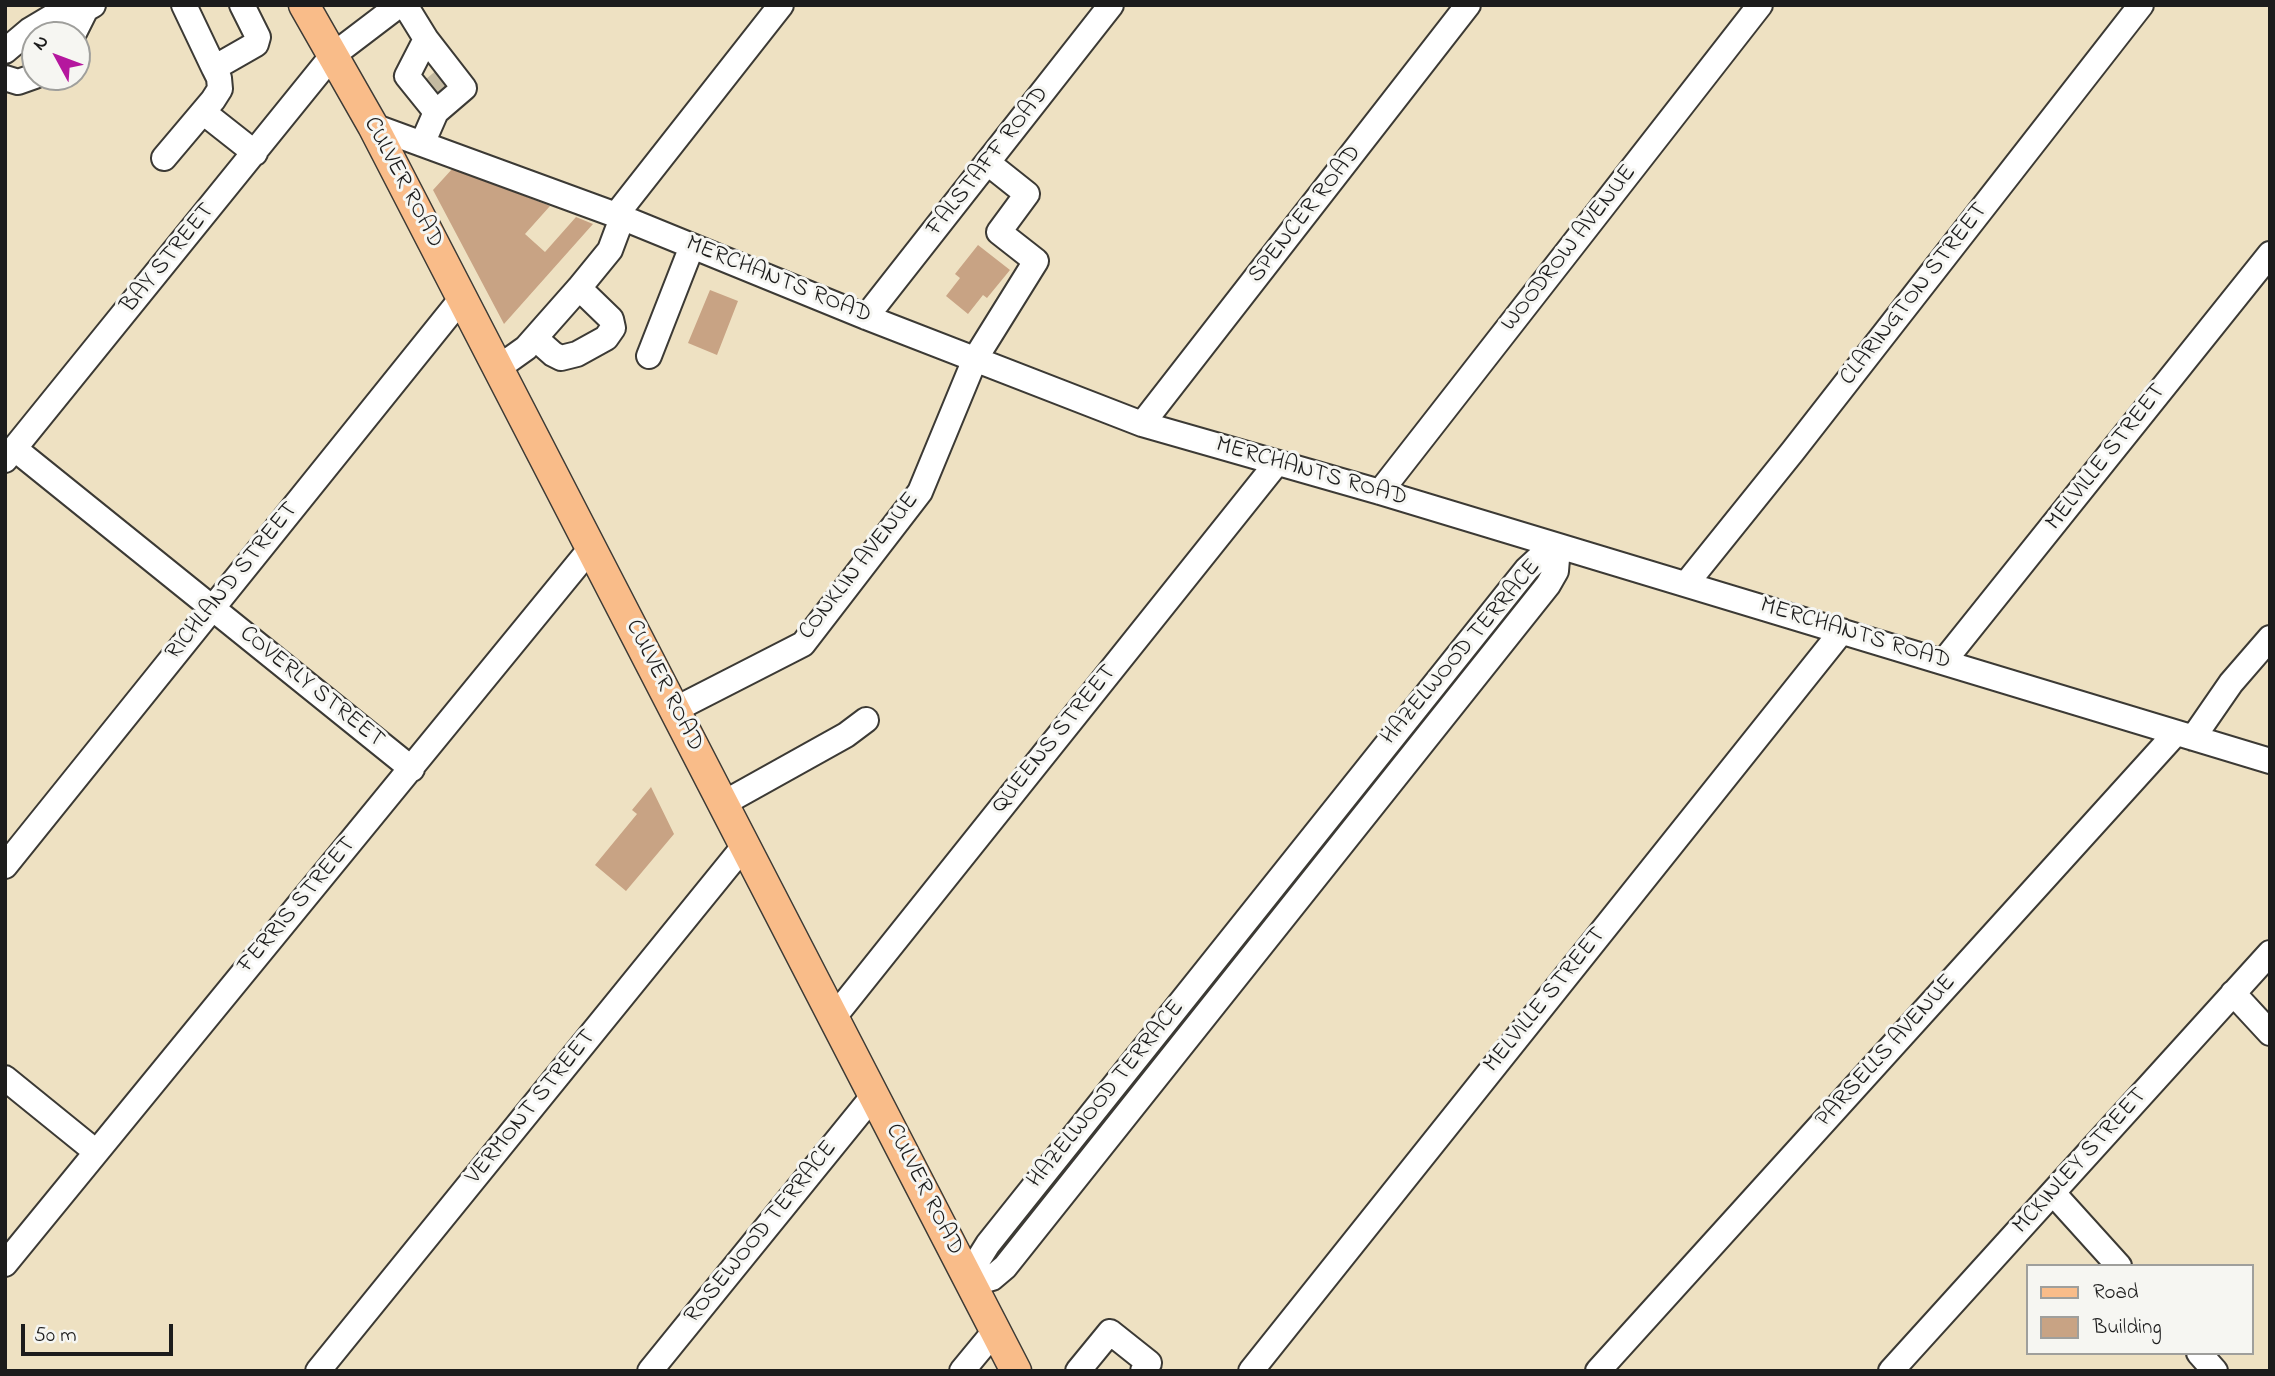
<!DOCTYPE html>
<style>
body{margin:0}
#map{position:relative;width:2275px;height:1376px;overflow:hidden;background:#eee1c2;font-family:"Indie Flower",sans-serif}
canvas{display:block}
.frame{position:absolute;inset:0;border:7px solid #1c1c1c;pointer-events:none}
.legend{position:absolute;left:2026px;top:1264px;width:228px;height:91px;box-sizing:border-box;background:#f6f6f2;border:2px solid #9f9f9c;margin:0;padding:9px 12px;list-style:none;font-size:21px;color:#1c1c1c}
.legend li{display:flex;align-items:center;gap:14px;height:35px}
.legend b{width:35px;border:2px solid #9f9f9c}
.north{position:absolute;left:21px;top:21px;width:70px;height:70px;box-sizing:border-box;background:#f6f6f2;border:2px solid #9f9f9c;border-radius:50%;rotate:311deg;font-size:19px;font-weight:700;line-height:28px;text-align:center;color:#1c1c1c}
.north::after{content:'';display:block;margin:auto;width:24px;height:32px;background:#b5179e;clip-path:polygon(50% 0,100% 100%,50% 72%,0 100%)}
.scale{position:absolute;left:21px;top:1324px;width:152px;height:32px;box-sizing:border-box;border:4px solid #1c1c1c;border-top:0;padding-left:9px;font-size:21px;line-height:24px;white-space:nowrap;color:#1c1c1c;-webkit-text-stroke:5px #f6f6f2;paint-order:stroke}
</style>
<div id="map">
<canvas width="2275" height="1376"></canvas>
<div class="frame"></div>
<ul class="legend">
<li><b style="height:9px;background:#f9bc89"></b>Road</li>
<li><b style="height:19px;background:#c8a384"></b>Building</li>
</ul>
<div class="north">N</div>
<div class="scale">50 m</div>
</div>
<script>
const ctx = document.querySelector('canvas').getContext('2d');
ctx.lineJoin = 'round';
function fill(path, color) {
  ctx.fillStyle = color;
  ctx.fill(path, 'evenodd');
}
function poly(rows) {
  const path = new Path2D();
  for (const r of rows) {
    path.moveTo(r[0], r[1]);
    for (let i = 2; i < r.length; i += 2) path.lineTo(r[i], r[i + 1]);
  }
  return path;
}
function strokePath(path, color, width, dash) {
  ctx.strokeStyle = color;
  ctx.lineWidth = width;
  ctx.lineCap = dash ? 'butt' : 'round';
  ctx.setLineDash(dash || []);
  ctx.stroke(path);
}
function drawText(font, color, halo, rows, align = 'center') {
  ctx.font = font + ' "Indie Flower",sans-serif';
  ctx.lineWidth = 6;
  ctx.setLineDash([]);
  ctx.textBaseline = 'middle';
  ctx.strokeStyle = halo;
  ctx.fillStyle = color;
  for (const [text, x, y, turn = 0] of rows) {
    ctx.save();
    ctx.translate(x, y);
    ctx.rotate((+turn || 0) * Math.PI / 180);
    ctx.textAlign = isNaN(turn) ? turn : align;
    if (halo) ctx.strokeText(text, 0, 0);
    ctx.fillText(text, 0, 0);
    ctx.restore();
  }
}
fill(poly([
 [453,168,550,206,525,234,545,252,576,217,593,224,504,324,433,190],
 [978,245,1010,270,987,298,983,295,968,314,946,296,960,278,955,274],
 [710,290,738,301,717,355,688,343],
 [651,787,674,834,626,891,595,865,637,814,632,810]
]), '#c8a384');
strokePath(poly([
 [432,74,446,91]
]), '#c4baa1', 24, [24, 12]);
const minor = poly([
 [184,5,214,68],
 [405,5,426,39,407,76,436,112,422,144],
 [73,35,86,9,93,5],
 [426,39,464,88,436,112],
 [5,51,30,30,72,5],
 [5,78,18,82,35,76],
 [203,112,255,153],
 [373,126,616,215,866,317,1142,424,1380,492,2270,761],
 [164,158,213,100,220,89,219,78,214,68,256,44,258,37,242,5],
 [616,215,781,5],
 [866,317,1111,5],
 [535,338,553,354,561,358,577,354,606,338,613,328,611,319,579,288],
 [649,356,692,246],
 [498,368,526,348,579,288,610,250,622,218],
 [1142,424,1468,5],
 [15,449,412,769],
 [5,460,332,56,399,5],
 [1380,492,1760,5],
 [1686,584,1793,451,2141,5],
 [1944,661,2270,254],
 [676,709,803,644,920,492,975,359,1036,261,999,232,1027,194,988,163],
 [2193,738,2231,683,2270,638],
 [724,803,846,735,866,720],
 [5,866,462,298],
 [2233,993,2270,1033],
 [834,1017,1276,464],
 [5,1078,95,1151],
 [2053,1193,2119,1266],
 [5,1264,591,548],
 [971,1284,992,1278,1005,1267,1548,585,1556,571,1558,547],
 [971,1284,978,1260,988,1244,1527,569,1539,558,1558,547],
 [2199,1353,2215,1371],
 [318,1371,745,845],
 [650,1371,874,1095],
 [962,1371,995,1331],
 [1078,1371,1110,1332,1149,1363,1143,1371],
 [1251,1371,1842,631],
 [1598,1371,2176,733],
 [1891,1371,2270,953]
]);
const major = poly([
 [304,5,373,126,1016,1371]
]);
strokePath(minor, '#3c3a35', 28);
strokePath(major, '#3c3a35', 33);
strokePath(minor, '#fff', 24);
strokePath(major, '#f9bc89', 30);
drawText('24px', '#1c1c1c', '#f6f6f2', [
 ["FALSTAFF ROAD",989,162,-52],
 ["CULVER ROAD",402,183,62],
 ["SPENCER ROAD",1306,215,-52],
 ["WOODROW AVENUE",1570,249,-52],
 ["BAY STREET",169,259,-51],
 ["MERCHANTS ROAD",778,281,22],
 ["CLARINGTON STREET",1915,295,-52],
 ["MELVILLE STREET",2107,458,-52],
 ["MERCHANTS ROAD",1311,473,16],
 ["CONKLIN AVENUE",860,567,-52],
 ["RICHLAND STREET",233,582,-51],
 ["MERCHANTS ROAD",1855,635,17],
 ["HAZELWOOD TERRACE",1462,653,-50],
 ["CULVER ROAD",663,686,63],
 ["COVERLY STREET",311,688,39],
 ["QUEENS STREET",1055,740,-51],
 ["FERRIS STREET",298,906,-50],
 ["MELVILLE STREET",1546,1001,-51],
 ["PARSELLS AVENUE",1887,1052,-48],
 ["HAZELWOOD TERRACE",1107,1095,-51],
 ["VERMONT STREET",532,1108,-51],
 ["MCKINLEY STREET",2081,1162,-48],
 ["CULVER ROAD",923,1190,63],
 ["ROSEWOOD TERRACE",762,1233,-51]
]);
</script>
